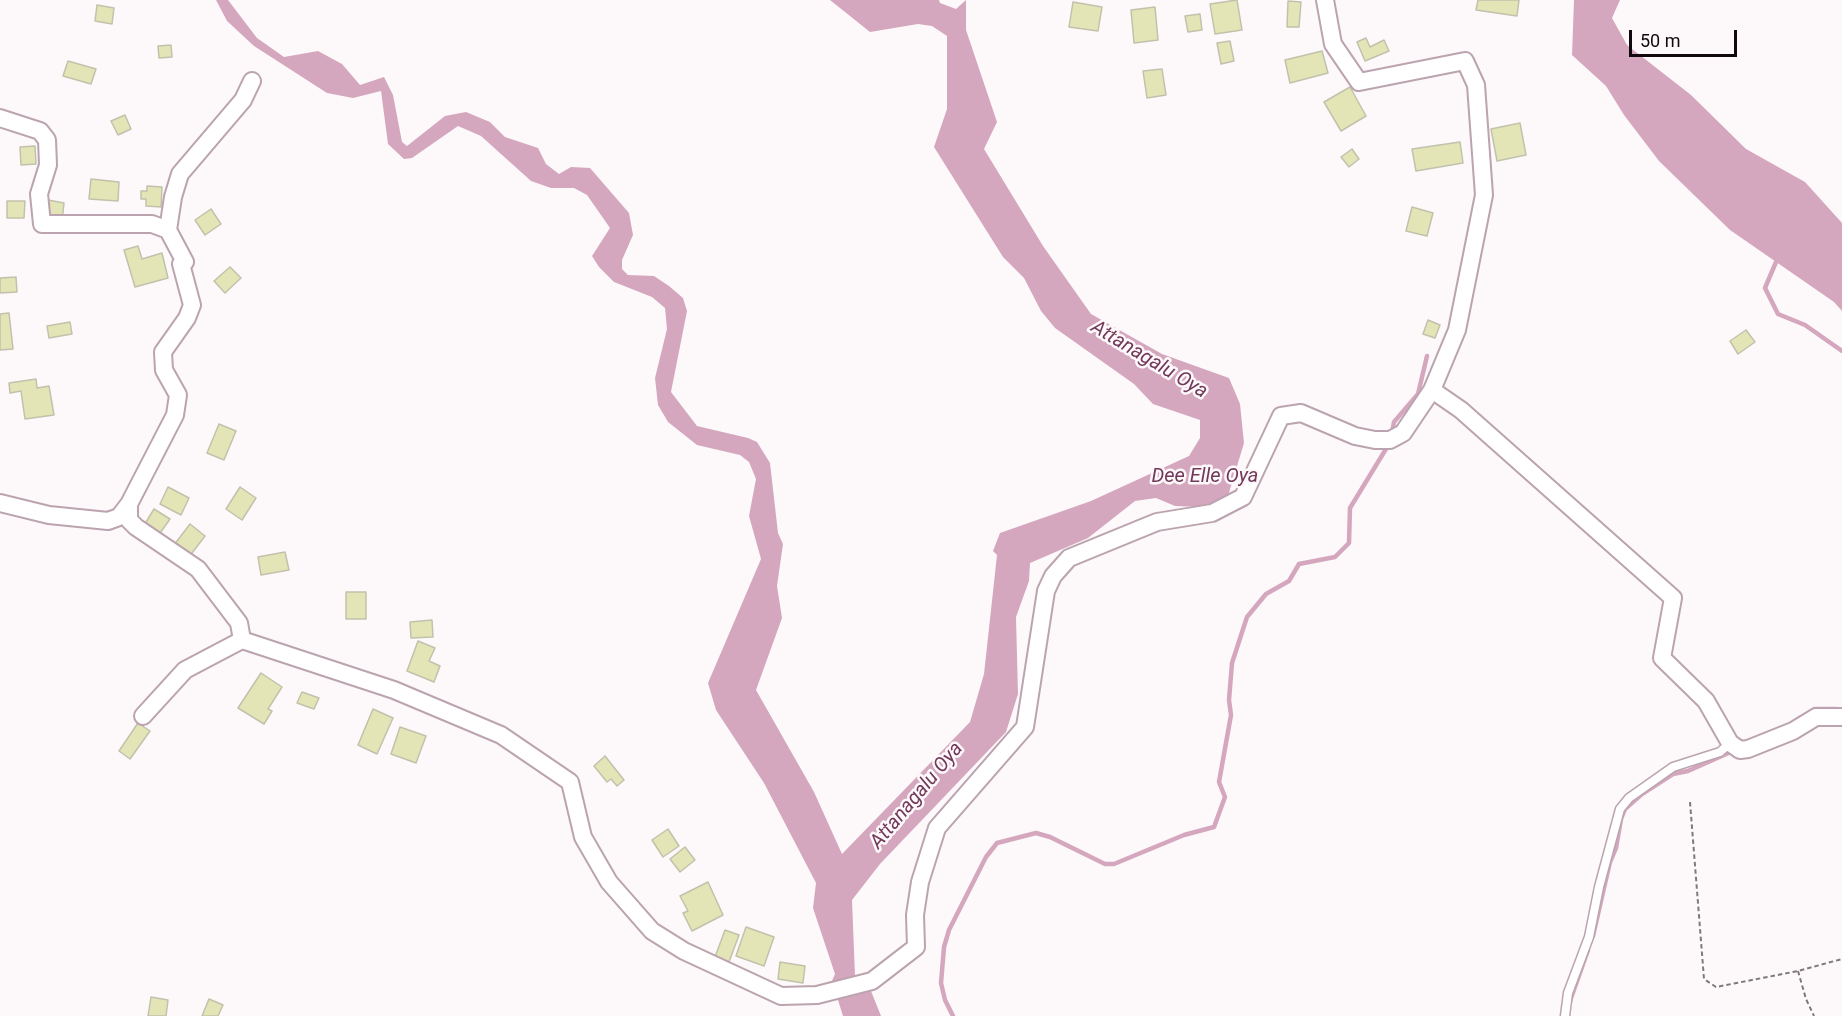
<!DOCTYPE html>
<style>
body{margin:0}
#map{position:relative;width:1842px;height:1016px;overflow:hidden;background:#fdf8fa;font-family:Roboto,sans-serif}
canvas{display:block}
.scale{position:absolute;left:1629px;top:30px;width:108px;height:27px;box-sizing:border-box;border:3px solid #11090d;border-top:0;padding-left:8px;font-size:18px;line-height:21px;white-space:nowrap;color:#11090d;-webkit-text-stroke:4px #fdf8fa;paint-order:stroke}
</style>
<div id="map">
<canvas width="1842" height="1016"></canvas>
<div class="scale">50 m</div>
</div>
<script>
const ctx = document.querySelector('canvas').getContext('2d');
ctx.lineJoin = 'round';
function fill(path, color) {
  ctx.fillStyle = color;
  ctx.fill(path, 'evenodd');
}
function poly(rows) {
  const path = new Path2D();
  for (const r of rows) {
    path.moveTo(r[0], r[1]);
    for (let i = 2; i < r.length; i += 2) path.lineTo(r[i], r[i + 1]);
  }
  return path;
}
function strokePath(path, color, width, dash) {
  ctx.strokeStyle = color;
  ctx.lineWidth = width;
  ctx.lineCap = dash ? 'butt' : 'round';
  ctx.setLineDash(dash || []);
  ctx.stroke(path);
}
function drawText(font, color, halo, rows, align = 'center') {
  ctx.font = font + ' Roboto,sans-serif';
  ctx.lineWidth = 5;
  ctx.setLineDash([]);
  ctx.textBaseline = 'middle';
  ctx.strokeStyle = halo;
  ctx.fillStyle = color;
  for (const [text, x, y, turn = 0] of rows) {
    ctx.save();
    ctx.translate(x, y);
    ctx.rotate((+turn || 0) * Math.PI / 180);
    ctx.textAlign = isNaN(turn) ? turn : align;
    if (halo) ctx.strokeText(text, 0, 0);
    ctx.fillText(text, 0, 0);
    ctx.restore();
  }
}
fill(poly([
 [216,0,228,0,257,38,284,57,318,51,342,64,360,85,384,77,393,95,402,142,407,146,445,116,466,112,490,122,505,137,538,148,546,164,559,174,571,167,590,168,629,213,633,235,622,260,622,269,628,275,654,276,669,286,683,298,687,311,671,392,697,426,748,438,757,442,770,463,778,533,783,544,777,586,782,618,756,690,814,792,842,854,970,722,984,674,997,555,993,551,1000,533,1091,501,1189,456,1200,438,1200,420,1153,404,1134,384,1055,328,1041,311,1024,278,1003,257,934,147,947,109,947,36,932,26,918,24,870,32,830,0,939,0,940,3,956,9,966,0,966,30,997,122,984,149,1043,246,1091,314,1162,354,1229,378,1240,404,1244,443,1228,496,1201,507,1175,506,1156,498,1135,501,1088,538,1030,563,1029,581,1016,617,1018,694,1006,732,880,864,852,900,855,976,869,986,881,1016,843,1016,832,981,835,974,813,908,816,883,764,783,716,710,708,683,761,559,749,516,756,479,749,462,740,455,697,445,668,422,658,405,655,378,667,329,665,308,652,297,614,282,599,267,592,256,610,228,587,195,574,188,551,188,531,181,481,136,458,126,412,158,404,159,388,144,381,91,353,98,327,93,254,46,227,21],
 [1574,0,1620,0,1612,18,1627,45,1691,95,1746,149,1805,182,1842,223,1842,311,1834,302,1730,230,1659,161,1624,115,1606,86,1572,55]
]), '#d5a7be');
strokePath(poly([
 [1776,262,1765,288,1778,314,1805,325,1842,351],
 [1392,433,1394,422,1418,394,1427,356],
 [1797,720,1815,709,1837,709],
 [1593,936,1610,862,1616,848,1621,819,1625,809,1642,794,1673,774,1688,771,1733,751],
 [1570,1001,1588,950],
 [953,1016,945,1000,941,983,944,947,949,930,986,857,997,843,1036,833,1050,837,1105,864,1114,864,1184,835,1214,827,1225,797,1219,782,1231,715,1229,700,1232,663,1247,617,1266,594,1289,581,1299,564,1335,557,1349,543,1350,508,1389,444]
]), '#d5a7be', 4.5);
const building = poly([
 [1237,0,1242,30,1215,34,1210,4,1237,0],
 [1478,0,1519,0,1517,16,1476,10,1478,0],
 [1288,1,1301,2,1299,27,1287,27,1288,1],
 [1073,2,1102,7,1098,31,1069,27,1073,2],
 [97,5,114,8,112,24,95,21,97,5],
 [1155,7,1158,40,1134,43,1131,10,1155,7],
 [1200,14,1202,30,1188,32,1185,16,1200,14],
 [1366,38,1370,47,1384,40,1389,51,1365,61,1357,42,1366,38],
 [1230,41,1234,61,1221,64,1217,43,1230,41],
 [171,45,172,57,159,58,158,46,171,45],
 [1322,51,1328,73,1290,83,1285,60,1322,51],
 [68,61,96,69,91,84,63,76,68,61],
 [1162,69,1166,95,1147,98,1143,71,1162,69],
 [1350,87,1366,116,1341,131,1324,102,1350,87],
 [125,115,131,129,118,135,111,121,125,115],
 [1520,123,1526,155,1497,161,1491,129,1520,123],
 [1460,142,1463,163,1416,171,1412,149,1460,142],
 [35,146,36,164,21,165,20,147,35,146],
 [1352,149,1359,159,1349,167,1341,157,1352,149],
 [91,179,119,182,118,201,89,199,91,179],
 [147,186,162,187,161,207,146,206,146,199,141,199,141,191,147,191,147,186],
 [48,200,64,203,62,221,45,219,48,200],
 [7,201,25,201,24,218,7,218,7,201],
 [1412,207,1433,213,1427,236,1406,231,1412,207],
 [211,209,221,224,205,235,195,220,211,209],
 [138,246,142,259,162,253,168,278,135,287,124,250,138,246],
 [230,267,241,278,225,293,214,281,230,267],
 [16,277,17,292,0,293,0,278,16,277],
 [9,313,13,349,0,350,0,314,9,313],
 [1428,320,1440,325,1435,338,1423,334,1428,320],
 [70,322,72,334,49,338,47,326,70,322],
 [1746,330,1755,342,1738,354,1730,341,1746,330],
 [36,379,37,388,49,386,54,415,25,419,21,391,10,393,9,383,36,379],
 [219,424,236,431,224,460,207,453,219,424],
 [168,487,189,498,181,515,160,504,168,487],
 [240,487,256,498,242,520,226,509,240,487],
 [154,509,170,519,158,536,143,527,154,509],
 [190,524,205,536,189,557,174,545,190,524],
 [285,552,289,570,261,575,258,557,285,552],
 [346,592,366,592,366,619,346,619,346,592],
 [432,620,433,637,411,638,410,622,432,620],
 [418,641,435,648,429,661,440,666,434,682,407,671,418,641],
 [261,673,282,687,268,709,272,711,264,724,238,708,261,673],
 [302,692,319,698,314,709,297,703,302,692],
 [373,709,393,718,377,754,358,745,373,709],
 [138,723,150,731,130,759,119,751,138,723],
 [400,727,426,736,416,763,391,754,400,727],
 [605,756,624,780,617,786,611,779,607,782,594,766,605,756],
 [668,829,679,846,663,857,652,840,668,829],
 [685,847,695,860,680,872,670,859,685,847],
 [708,882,723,915,692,931,683,913,688,911,680,896,708,882],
 [746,927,774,937,764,966,736,956,746,927],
 [725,930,739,935,729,962,715,957,725,930],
 [780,962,805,966,803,983,778,979,780,962],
 [151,997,168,1000,166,1016,148,1016,151,997],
 [209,999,223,1005,218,1016,202,1016,209,999]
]);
fill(building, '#e4e5b6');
strokePath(building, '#c1c2ac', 1.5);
const service = poly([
 [1565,1016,1568,993,1589,937,1599,887,1620,809,1629,798,1673,767,1720,752,1730,743]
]);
const minor = poly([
 [0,118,40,131,47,140,48,165,39,194,42,224,152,224,168,230,185,262,181,264,192,305,187,318,163,352,164,370,178,395,175,415,129,504],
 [168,230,173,197,180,174,243,100,252,81],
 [1432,390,1461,410,1673,598,1662,658,1706,701,1730,743,1740,750,1748,749,1793,731,1816,717,1842,717],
 [0,503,49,515,108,521,119,517,129,504,129,520,136,527,198,569,239,623,242,640,394,690,501,735,570,782,583,837,609,882,652,931,684,951,781,996,817,995,872,981,916,947,915,915,920,882,937,828,1025,727,1046,591,1053,576,1069,558,1157,522,1212,513,1243,497,1281,416,1301,413,1355,436,1375,440,1390,440,1403,433,1432,390,1457,330,1484,195,1476,85,1465,61,1359,82,1333,44,1325,0],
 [143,716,185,670,242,640]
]);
strokePath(service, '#bba4af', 11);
strokePath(minor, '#bba4af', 20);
strokePath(poly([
 [1690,802,1704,979,1716,987,1798,971,1842,959],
 [1798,971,1806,999,1814,1016]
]), '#7f797c', 2, [4.5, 3]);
strokePath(service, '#fff', 8);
strokePath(minor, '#fff', 16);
drawText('italic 20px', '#723859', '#fdf8fa', [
 ["Attanagalu Oya",1149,360,31],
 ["Dee Elle Oya",1205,477],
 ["Attanagalu Oya",917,796,-50]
]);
</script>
